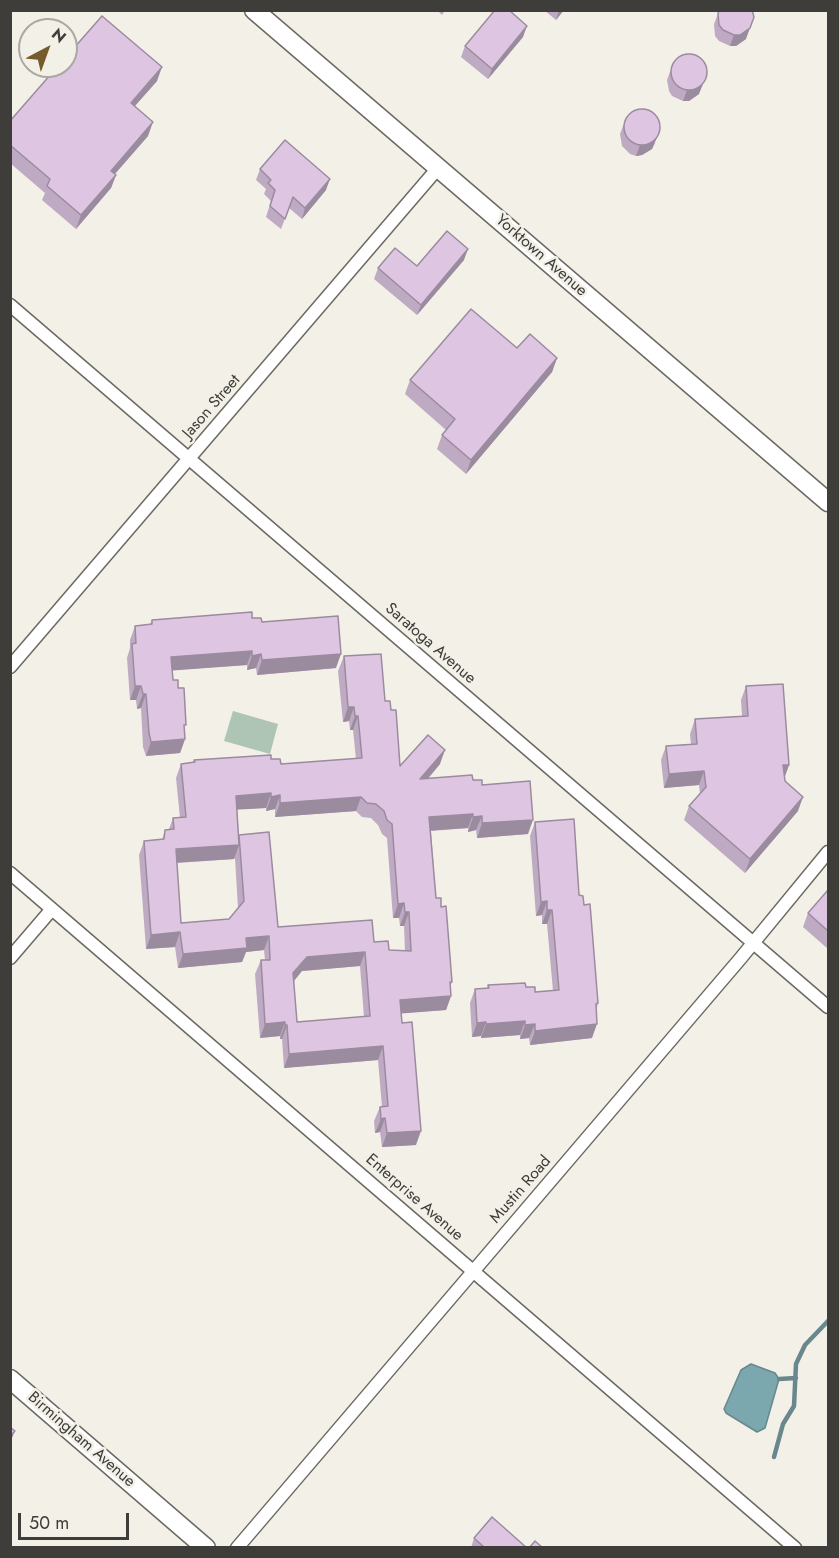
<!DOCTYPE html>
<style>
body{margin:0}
#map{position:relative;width:839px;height:1558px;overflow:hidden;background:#f3f0e8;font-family:Jost,sans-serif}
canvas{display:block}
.frame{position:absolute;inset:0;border:12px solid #3e3d3a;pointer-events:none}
.north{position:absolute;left:18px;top:18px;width:60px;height:60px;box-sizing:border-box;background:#f3f0e8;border:2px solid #aba8a2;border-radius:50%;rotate:41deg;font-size:16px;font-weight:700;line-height:24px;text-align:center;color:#3e3d3a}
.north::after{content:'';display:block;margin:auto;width:21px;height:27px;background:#765b2d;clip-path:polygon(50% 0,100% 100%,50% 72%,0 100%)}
.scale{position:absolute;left:18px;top:1513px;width:111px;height:27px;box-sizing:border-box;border:3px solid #3e3d3a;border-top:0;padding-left:8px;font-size:18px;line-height:21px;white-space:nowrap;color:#3e3d3a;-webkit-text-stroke:4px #f3f0e8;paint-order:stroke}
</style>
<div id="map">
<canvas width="839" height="1558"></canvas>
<div class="frame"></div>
<div class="north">N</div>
<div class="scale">50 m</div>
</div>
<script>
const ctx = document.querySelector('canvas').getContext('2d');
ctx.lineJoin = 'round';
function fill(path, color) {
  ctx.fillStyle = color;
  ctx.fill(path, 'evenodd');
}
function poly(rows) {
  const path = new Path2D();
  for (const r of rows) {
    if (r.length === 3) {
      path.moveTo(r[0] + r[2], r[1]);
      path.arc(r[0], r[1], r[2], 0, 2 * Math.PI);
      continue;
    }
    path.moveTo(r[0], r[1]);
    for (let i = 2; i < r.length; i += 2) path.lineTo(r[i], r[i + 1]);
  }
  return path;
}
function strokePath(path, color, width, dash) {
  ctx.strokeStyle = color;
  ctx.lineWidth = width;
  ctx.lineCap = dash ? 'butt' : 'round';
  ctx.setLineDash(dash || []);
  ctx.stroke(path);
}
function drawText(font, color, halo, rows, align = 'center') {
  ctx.font = font + ' Jost,sans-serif';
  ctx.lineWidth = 5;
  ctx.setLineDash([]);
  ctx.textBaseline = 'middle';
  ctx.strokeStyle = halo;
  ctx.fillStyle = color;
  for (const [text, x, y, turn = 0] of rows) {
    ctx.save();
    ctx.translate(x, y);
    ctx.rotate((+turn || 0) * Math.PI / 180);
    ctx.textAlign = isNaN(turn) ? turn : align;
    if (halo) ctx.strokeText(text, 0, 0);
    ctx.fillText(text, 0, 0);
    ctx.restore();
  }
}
fill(poly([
 [233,711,278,724,270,754,224,741]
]), '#aec4b5');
const water = poly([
 [751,1364,775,1373,779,1379,765,1428,757,1432,726,1413,724,1409,741,1370,751,1364]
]);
fill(water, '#7ba7af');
strokePath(water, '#69878c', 1.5);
strokePath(poly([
 [779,1379,796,1378],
 [774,1457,783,1424,794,1406,796,1364,805,1345,828,1321]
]), '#69878c', 4.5);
const street = poly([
 [10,305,828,1007],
 [10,667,438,168],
 [10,873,795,1548],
 [10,958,52,909],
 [237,1548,740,959,828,852]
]);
const secondary = poly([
 [254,10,828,502],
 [10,1379,206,1548]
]);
strokePath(street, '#6c6963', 15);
strokePath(secondary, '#6c6963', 21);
strokePath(street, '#fff', 12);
strokePath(secondary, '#fff', 18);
fill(poly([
 [437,10,445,10,442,15],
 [544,10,564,10,556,20],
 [718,14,746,39,736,46,730,46,719,41,715,36,714,24],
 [523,37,488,79,461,57,465,46],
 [671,69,699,94,689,101,683,101,672,96,669,91,667,80],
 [157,81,135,106,148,136,115,174,116,175,111,188,76,229,42,200,45,193,10,163,10,121],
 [626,118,655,143,652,149,642,155,636,156,630,154,622,146,620,134],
 [260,169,326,190,302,219,289,208,281,229,266,217,271,201,264,194,266,189,256,180],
 [464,260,417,315,374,279,378,268,417,266],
 [517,348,557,358,552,372,466,474,437,449,442,435,446,430,405,394,410,380],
 [252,618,262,622,336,668,257,675,256,668,247,670,247,665,172,670,173,680,178,688,185,739,180,753,146,756,143,747,141,708,137,709,136,700,130,700,127,658,130,648,130,640,135,626,150,624,152,620],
 [344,656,385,701,391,710,400,766,440,764,428,779,473,780,482,785,528,834,477,838,476,830,468,832,468,828,431,831,436,898,452,982,450,987,451,996,446,1010,401,1013,416,1145,382,1147,380,1132,375,1133,374,1121,380,1107,382,1107,378,1060,284,1068,282,1039,280,1039,280,1036,260,1038,255,974,261,960,265,960,264,950,246,952,242,962,178,968,175,947,146,949,139,855,144,841,162,840,165,830,169,829,173,818,180,818,176,778,181,764,193,762,194,760,271,759,281,764,356,759,353,730,350,730,349,721,343,722,338,671],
 [266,808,266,811,275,809,275,817,356,811,362,817,371,818,378,825,382,834,387,838,393,918,399,918,400,926,404,926,405,951,389,950,374,942,278,927,239,836,237,809],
 [235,858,238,908,229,919,181,923,177,863,234,859],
 [360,966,364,1017,297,1022,294,981,302,971],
 [746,686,789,765,784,778,785,781,798,811,745,873,684,820,689,806,700,794,699,785,664,788,661,760,666,746,691,744,690,734,695,719,742,716,741,700],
 [535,822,579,895,598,1003,597,1007,592,1038,530,1045,529,1038,520,1039,520,1035,481,1038,481,1036,472,1037,470,1003,475,989,487,988,488,985,526,987,535,992,553,991,547,924,542,924,542,915,536,916,530,836],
 [828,890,828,949,803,927,808,913],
 [474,1538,527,1548,471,1548]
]), '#bfaac3');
fill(poly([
 [559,10,564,10,556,20],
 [527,26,523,37,488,79,492,69],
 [750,28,746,39,736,46,730,46,734,35],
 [162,67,157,81,126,116,131,103],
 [703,84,699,94,689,101,683,101,687,90],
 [153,122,148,136,106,184,111,171],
 [659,133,652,149,642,155,636,156,640,145],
 [116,175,111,188,76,229,81,215],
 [330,179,326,190,302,219,305,208],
 [468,249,464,260,417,315,421,305],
 [557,358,552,372,466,474,471,460],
 [252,651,247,665,166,671,171,657],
 [261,654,256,668,247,670,252,656],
 [341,654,336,668,257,675,262,660],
 [135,686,141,686,136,700,130,700],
 [143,694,146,694,141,708,137,709],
 [348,707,354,707,349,721,343,722],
 [355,716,358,716,353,730,350,730],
 [185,739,180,753,146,756,151,742],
 [445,750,440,764,415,793,420,779],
 [783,765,789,765,784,779],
 [704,771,699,785,664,788,669,774],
 [271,793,266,808,231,810,236,796],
 [280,795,275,809,266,811,271,797],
 [361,797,356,811,275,817,280,803],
 [803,797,798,811,745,873,750,859],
 [473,814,468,828,424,831,429,817],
 [482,816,476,830,468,832,473,817],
 [533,820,528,834,477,838,482,823],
 [239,845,234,859,171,863,176,849],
 [547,901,542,915,536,916,541,902],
 [404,903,399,918,393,918,398,904],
 [547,910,552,910,547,924,542,924],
 [405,912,409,912,404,926,400,926],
 [180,932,175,947,146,949,151,935],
 [269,936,264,950,246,952,242,962,178,968,183,954,246,938],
 [365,952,360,966,302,971,288,988,293,973,307,957],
 [451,996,446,1010,395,1014,400,1000],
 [525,1021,520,1035,481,1038,486,1024],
 [285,1022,280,1036,260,1038,265,1024],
 [486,1022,481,1036,472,1037,477,1023],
 [535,1024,529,1038,520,1039,525,1025],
 [597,1024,592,1038,530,1045,535,1031],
 [285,1025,287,1025,282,1039,280,1039],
 [383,1046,378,1060,284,1068,289,1054],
 [385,1118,380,1132,375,1133,381,1119],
 [421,1131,416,1145,382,1147,387,1133],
 [15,1431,10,1443,10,1436]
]), '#9b8b9f');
const building = poly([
 [495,10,509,10,527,26,492,69,465,46,495,10],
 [719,10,752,10,754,17,750,28,740,35,734,35,723,30,719,25,718,14,719,10],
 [102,16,162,67,131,103,153,122,111,171,116,175,81,215,47,186,50,179,10,145,10,121,58,66,66,66,66,57,102,16],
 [689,72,18],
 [642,127,18],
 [285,140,330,179,305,208,293,197,285,219,270,206,275,190,268,183,271,180,260,169,285,140],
 [447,231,468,249,421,305,378,268,395,248,417,266,447,231],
 [471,309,517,348,530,334,557,358,471,460,442,435,455,419,410,380,471,309],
 [252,612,252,618,261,618,262,622,338,616,341,654,262,660,261,654,252,656,252,651,171,657,173,680,178,680,178,688,184,688,186,725,184,725,185,739,151,742,149,733,146,694,143,694,141,686,135,686,132,644,136,643,135,626,152,624,152,620,252,612],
 [381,654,385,701,390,701,391,710,396,710,400,766,428,735,445,750,420,779,472,775,473,780,482,780,482,785,530,781,533,820,482,823,482,816,473,817,473,814,429,817,436,898,441,898,441,907,446,906,452,982,450,982,451,996,400,1000,402,1023,412,1022,421,1131,387,1133,385,1118,381,1119,380,1107,388,1106,383,1046,289,1054,287,1025,285,1025,285,1022,265,1024,261,960,270,960,269,936,246,938,247,948,183,954,180,932,151,935,144,841,164,839,165,830,174,829,173,818,186,817,181,764,195,762,194,760,271,755,271,759,280,759,281,764,362,758,358,716,355,716,354,707,348,707,344,656,381,654],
 [271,793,271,797,280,795,280,803,361,797,367,803,376,804,384,811,387,820,392,824,398,904,404,903,405,912,409,912,411,951,389,950,388,941,374,942,372,920,278,927,269,832,239,835,244,901,229,919,181,923,176,849,239,845,236,796,271,793],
 [365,952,370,1016,297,1022,293,973,307,957,365,952],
 [783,684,789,765,783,765,785,781,803,797,750,859,689,806,706,787,704,771,669,774,666,746,697,744,695,719,748,716,746,686,783,684],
 [574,819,579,895,583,896,584,905,590,904,598,1003,596,1004,597,1024,535,1031,535,1024,525,1025,525,1021,486,1024,486,1022,477,1023,475,989,489,988,488,985,525,983,526,987,535,987,535,992,559,990,552,910,547,910,547,901,541,902,535,822,574,819],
 [828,890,828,931,808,913,828,890],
 [10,1427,15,1431,10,1436,10,1427],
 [492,1517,527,1548,485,1548,474,1538,492,1517],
 [535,1541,543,1548,529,1548,535,1541]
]);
fill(building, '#dec6e3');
strokePath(building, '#9b8b9f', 1.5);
drawText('16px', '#3e3d3a', '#f3f0e8', [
 ["Yorktown Avenue",541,256,41],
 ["Jason Street",212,407,-49],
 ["Saratoga Avenue",430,644,41],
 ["Mustin Road",521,1190,-49],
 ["Enterprise Avenue",414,1198,41],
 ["Birmingham Avenue",81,1440,41]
]);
</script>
